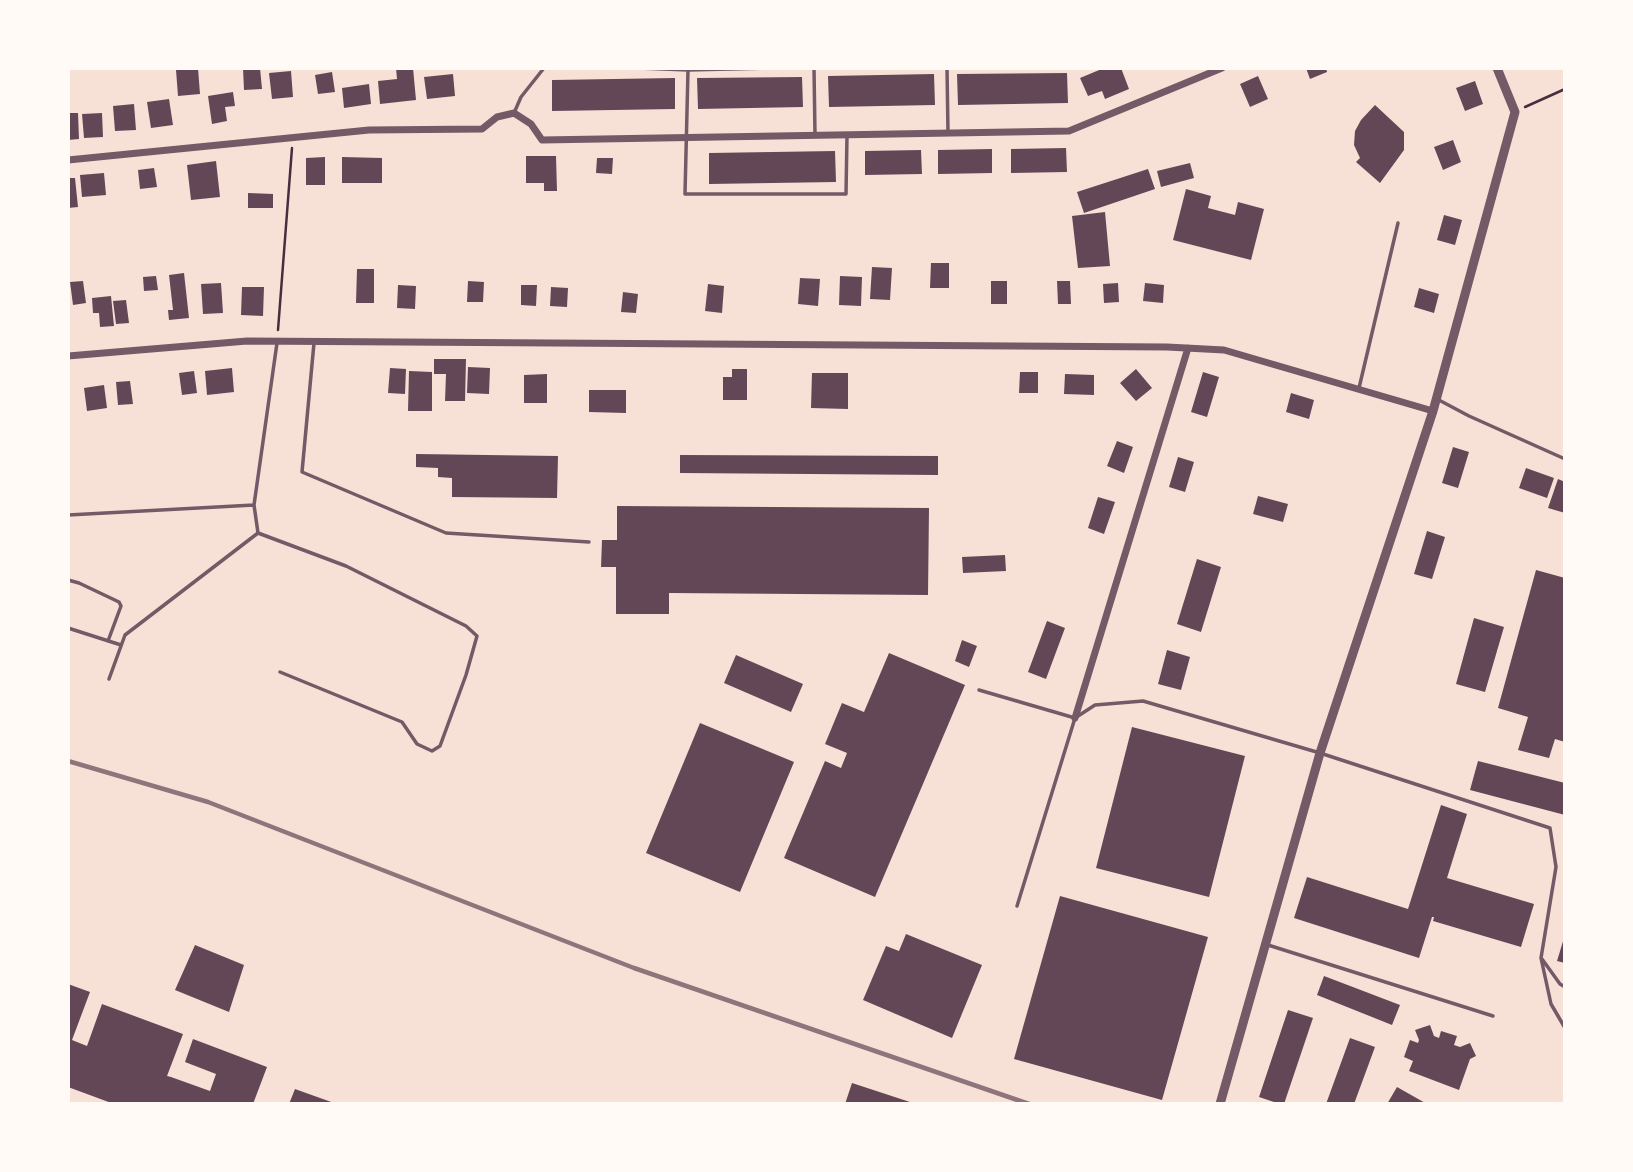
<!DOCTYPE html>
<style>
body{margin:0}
#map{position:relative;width:1633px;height:1172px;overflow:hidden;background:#f7e1d7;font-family:"IBM Plex Serif",serif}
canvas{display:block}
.frame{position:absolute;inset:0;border:70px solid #fffaf5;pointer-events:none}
</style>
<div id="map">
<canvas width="1633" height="1172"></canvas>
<div class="frame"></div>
</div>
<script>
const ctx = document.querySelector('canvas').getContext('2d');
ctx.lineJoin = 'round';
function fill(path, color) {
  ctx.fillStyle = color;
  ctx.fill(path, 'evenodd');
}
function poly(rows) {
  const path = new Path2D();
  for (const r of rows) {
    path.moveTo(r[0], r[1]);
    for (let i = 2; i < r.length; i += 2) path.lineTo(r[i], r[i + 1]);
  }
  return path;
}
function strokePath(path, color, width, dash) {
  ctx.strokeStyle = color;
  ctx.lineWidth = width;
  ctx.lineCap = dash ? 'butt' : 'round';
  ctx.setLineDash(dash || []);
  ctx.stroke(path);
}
fill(poly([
 [198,68,200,94,178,96,176,70],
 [243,68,260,68,262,89,244,90],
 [396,68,413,68,416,100,380,104,378,81,397,79],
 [1104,68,1121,68,1129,89,1105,99,1102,91,1088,96,1080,78],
 [1306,68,1326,68,1327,72,1310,79],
 [291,71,293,97,272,99,269,73],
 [332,72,335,92,318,94,315,75],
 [1067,73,1068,103,958,105,957,74],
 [453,74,455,96,427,99,424,77],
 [934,74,935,105,829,107,828,76],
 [1258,76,1268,99,1250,107,1240,84],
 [802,77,803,107,698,109,697,78],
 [675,78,675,109,552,111,552,80],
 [1475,81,1483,104,1465,111,1456,88],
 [369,84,371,104,344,108,342,88],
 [233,92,235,106,225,107,227,121,212,124,208,96],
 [169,99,173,125,151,128,147,102],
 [134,104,136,130,115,131,113,106],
 [1375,105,1404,132,1404,150,1380,183,1356,162,1360,158,1354,145,1355,131,1361,120],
 [68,113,78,113,79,139,68,140],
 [102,113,103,137,84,138,82,114],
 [1453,140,1461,162,1443,170,1434,147],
 [1066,148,1067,172,1011,173,1011,149],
 [992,149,992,173,938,174,938,150],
 [921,150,922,174,865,175,865,151],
 [835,151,836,182,709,184,709,153],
 [526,156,556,156,557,191,544,191,544,183,526,183],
 [325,157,325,185,306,185,306,158],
 [342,157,382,158,382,183,342,183],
 [597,158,613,158,612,174,596,173],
 [216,161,220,197,191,200,187,165],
 [1190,163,1194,178,1161,187,1157,171],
 [154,168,157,187,140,189,138,170],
 [1148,169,1155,189,1084,213,1077,192],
 [104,173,106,195,82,197,80,175],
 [68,178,75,178,78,207,68,208],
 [1186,189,1211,196,1208,208,1235,215,1238,202,1264,209,1251,260,1173,240],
 [248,193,273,194,273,208,248,208],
 [1105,212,1110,266,1078,268,1072,216],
 [1444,215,1462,220,1455,245,1437,240],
 [931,263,949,263,949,288,930,288],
 [872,267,892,268,890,300,870,299],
 [357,269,374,269,374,303,356,303],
 [184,273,189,318,169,320,168,310,173,310,169,275],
 [156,276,158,290,144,291,143,277],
 [840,276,862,277,861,306,839,305],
 [800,278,820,279,818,306,798,304],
 [83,281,86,303,73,305,70,282],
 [468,281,484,282,483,302,467,302],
 [991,281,1007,281,1007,304,991,304],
 [1057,281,1070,281,1071,304,1058,304],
 [221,283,223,313,203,314,201,284],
 [1118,283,1119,302,1104,303,1103,284],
 [1145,283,1164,285,1163,303,1143,301],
 [708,284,724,286,722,313,705,311],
 [398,285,416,286,415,309,397,308],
 [521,285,537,285,536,306,521,305],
 [242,287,264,287,263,316,241,315],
 [551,287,568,288,567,307,550,306],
 [1419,288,1439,294,1434,313,1414,307],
 [623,292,638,294,636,313,621,312],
 [111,296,114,326,100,327,99,313,93,313,92,298],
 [126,300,129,323,116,324,113,301],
 [434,359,466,359,465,401,445,401,446,374,434,374],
 [468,367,490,368,489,394,467,393],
 [232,368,234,392,207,395,205,371],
 [390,368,406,369,405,394,388,393],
 [732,369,747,369,747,400,723,400,723,377,732,377],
 [1136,369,1152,388,1136,401,1120,383],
 [194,371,197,393,182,395,179,373],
 [409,371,432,372,432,411,408,411],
 [1020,372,1038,372,1038,393,1019,393],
 [1203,372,1219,377,1207,417,1191,412],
 [812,373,848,373,848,409,811,408],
 [547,374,547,403,524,403,524,375],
 [1065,374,1094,375,1094,395,1064,394],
 [130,381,133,404,118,405,116,382],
 [104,385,107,408,87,411,84,388],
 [589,390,626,390,626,413,589,412],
 [1291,393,1314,400,1309,419,1286,412],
 [1117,441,1133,447,1124,473,1107,466],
 [1453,447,1469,452,1458,488,1442,483],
 [416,454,558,456,557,498,452,497,452,478,438,477,438,468,416,467],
 [680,455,938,456,938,475,680,473],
 [1178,457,1194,462,1185,492,1169,487],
 [1526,468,1554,478,1547,498,1519,488],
 [1558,479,1565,482,1565,513,1548,508],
 [1258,496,1288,504,1283,522,1253,514],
 [1098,497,1115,502,1104,534,1088,528],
 [617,506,929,508,928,595,669,593,669,614,616,614,616,567,601,567,602,540,617,540],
 [1427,531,1445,537,1432,579,1414,574],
 [1005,555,1006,571,963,573,962,557],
 [1197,559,1221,567,1201,632,1177,624],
 [1536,570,1565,578,1565,742,1555,739,1549,758,1518,750,1528,717,1498,708],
 [1474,618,1504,627,1485,692,1456,684],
 [1047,621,1065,628,1046,679,1028,672],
 [962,640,977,646,969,667,955,661],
 [1167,650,1190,657,1181,690,1158,684],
 [889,653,965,685,875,897,784,858,825,761,841,768,847,753,825,744,842,703,864,712],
 [736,655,803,684,791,712,724,683],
 [700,723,794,762,740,892,646,853],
 [1132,727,1245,756,1209,897,1096,868],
 [1478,761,1565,783,1565,815,1470,790],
 [1441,805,1467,814,1447,878,1534,904,1521,947,1433,921,1434,917,1432,917,1419,958,1294,918,1307,877,1408,909],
 [1060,896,1208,937,1162,1100,1014,1059],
 [906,934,982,965,952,1038,863,1000,886,946,899,951],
 [1564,938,1565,938,1565,963,1557,961],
 [195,945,244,965,229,1012,175,990],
 [1324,976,1400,1005,1392,1025,1317,995],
 [68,984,90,992,72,1040,87,1046,102,1004,183,1034,167,1076,171,1077,210,1091,216,1074,185,1062,193,1039,267,1067,253,1104,114,1104,68,1087],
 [1288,1010,1313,1018,1284,1104,1280,1104,1259,1097],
 [1430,1025,1434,1036,1439,1038,1441,1031,1457,1036,1454,1045,1460,1047,1470,1043,1476,1056,1470,1059,1459,1090,1409,1071,1413,1061,1404,1057,1410,1040,1418,1043,1419,1040,1415,1030],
 [1350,1038,1375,1047,1354,1104,1326,1104],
 [852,1083,913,1103,913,1104,845,1104],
 [1397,1087,1427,1104,1387,1104],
 [295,1089,334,1103,334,1104,289,1104]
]), '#644757');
strokePath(poly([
 [1525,107,1565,89],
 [278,330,292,148]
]), '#4a2c40', 2.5);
strokePath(poly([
 [638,68,688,70,772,68],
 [814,68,815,135],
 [947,68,948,133],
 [688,70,685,194,846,194,847,135],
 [514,113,521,97,544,68],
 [277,343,254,505,258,533,346,566,466,626,477,636,466,675,440,746,432,751,417,744,402,722,280,672],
 [314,343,302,472,446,533,589,542],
 [1359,388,1398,223],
 [1437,399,1469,416,1565,459],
 [68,515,254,505],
 [68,580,79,583,119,602,121,606,108,641],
 [68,628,121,645],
 [109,679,125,635,258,533],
 [979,690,1075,718,1095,705,1143,701,1320,753,1550,828,1556,867,1541,958,1551,1004,1565,1028],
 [1017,906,1075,718],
 [1268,945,1493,1016],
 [1542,959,1560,984,1565,987]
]), '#755966', 3.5);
strokePath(poly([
 [68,160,369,130,482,129,497,117,514,113,531,124,542,140,1069,131,1222,68],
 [68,356,247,341,1167,347,1224,350,1433,411],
 [1075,718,1188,348]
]), '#755966', 7);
strokePath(poly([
 [1220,1104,1320,753,1433,411,1515,112,1497,68]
]), '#755966', 9);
strokePath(poly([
 [68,761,208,802,634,968,1029,1104]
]), '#8f747c', 4.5);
</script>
